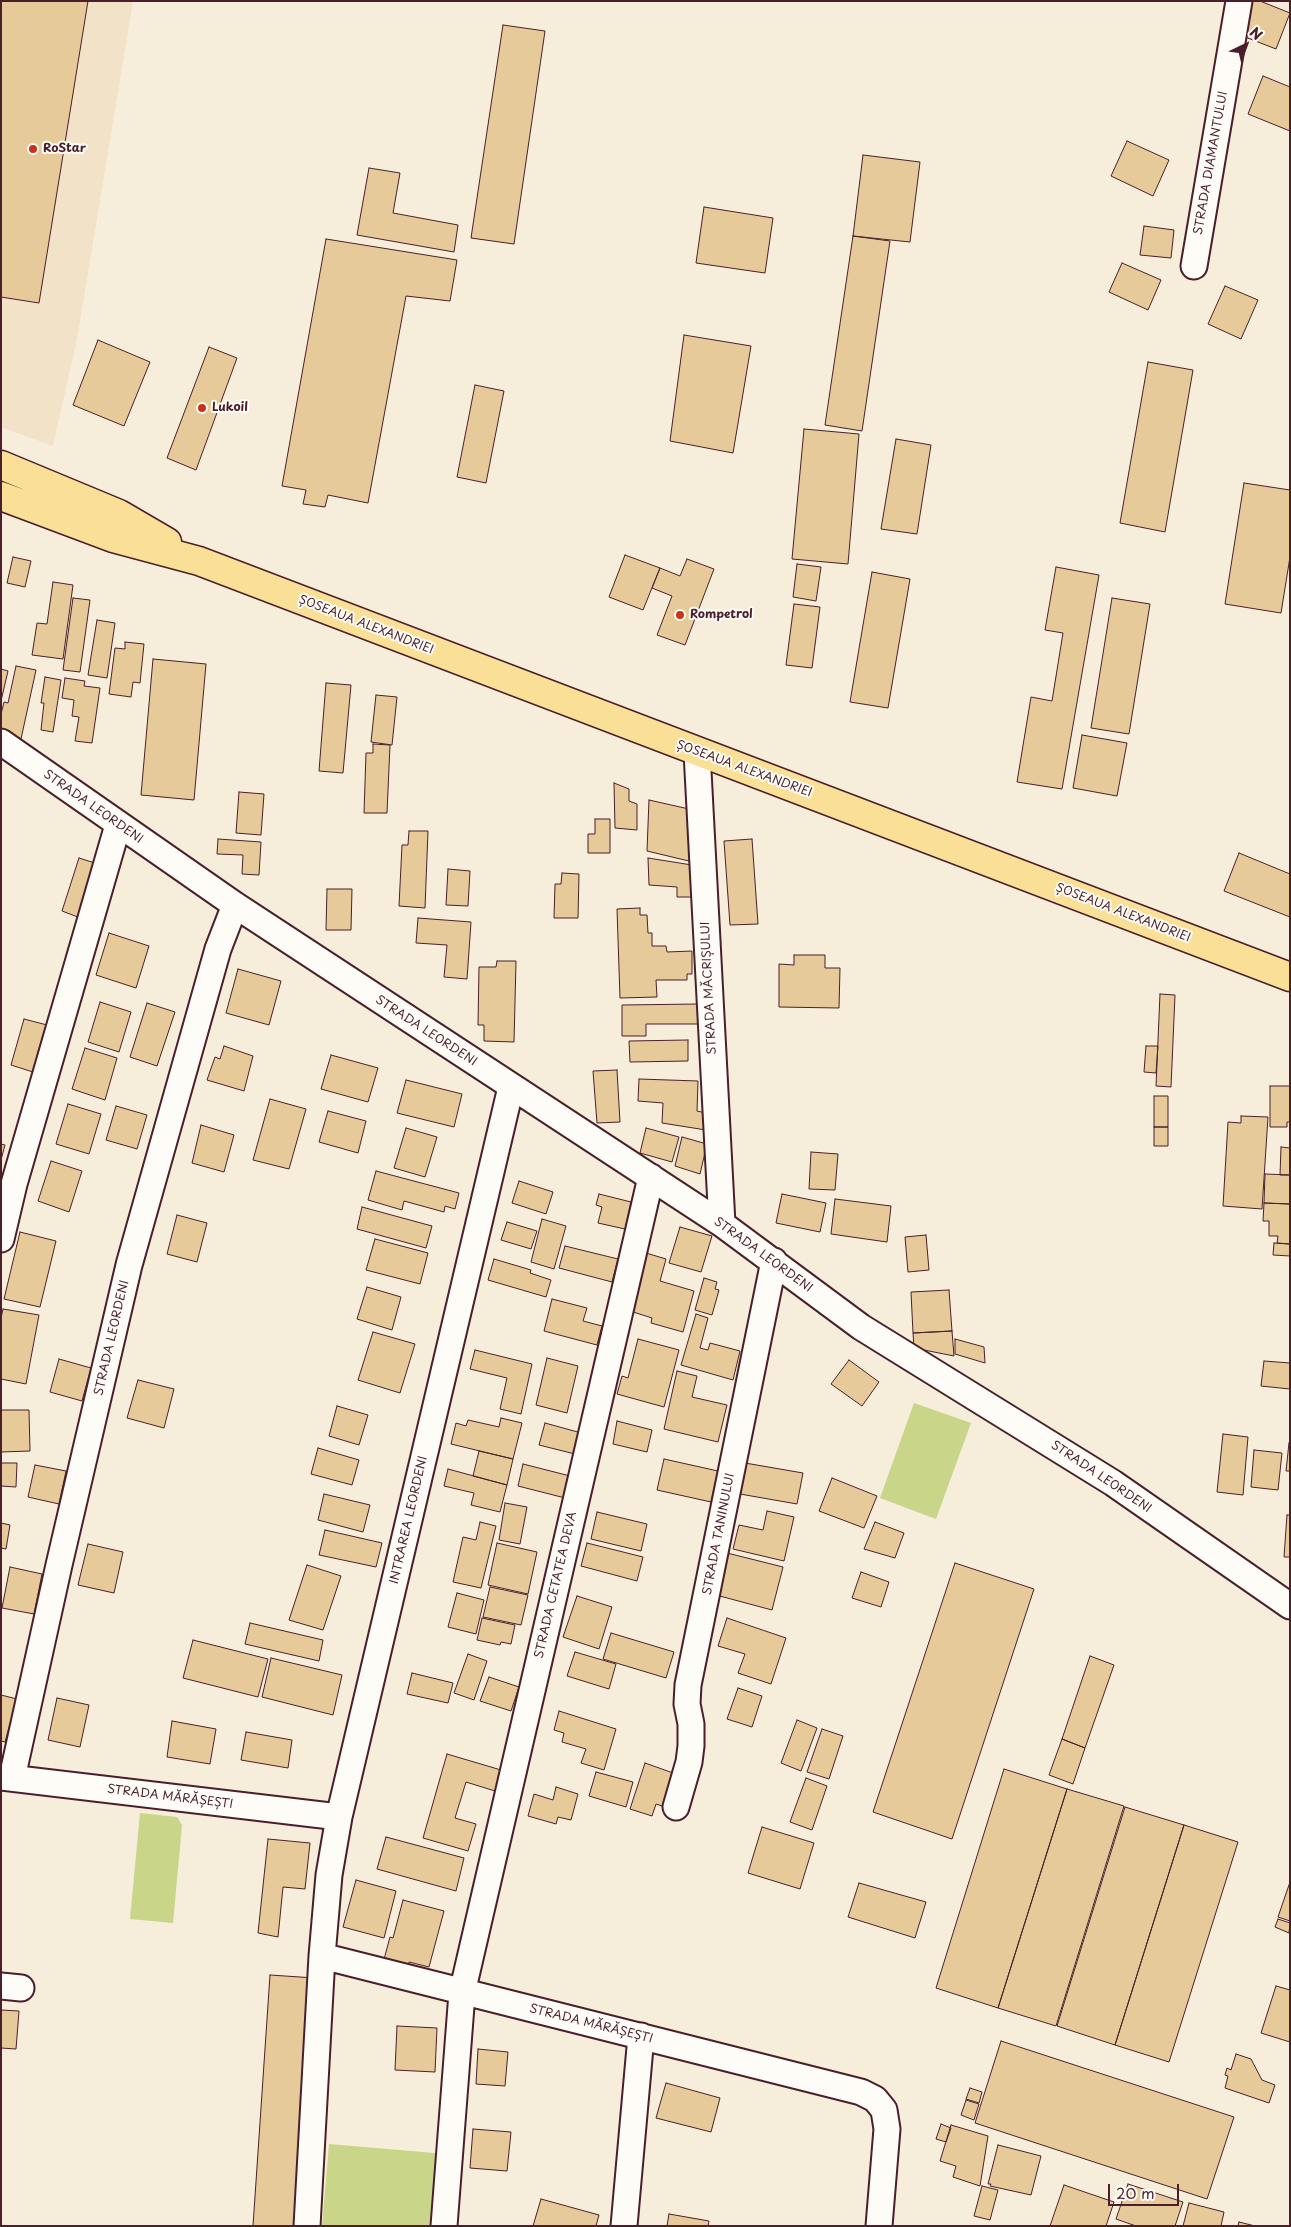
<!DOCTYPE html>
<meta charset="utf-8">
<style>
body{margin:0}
#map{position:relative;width:1291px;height:2227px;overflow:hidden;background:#f6eddb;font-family:"Playpen Sans",sans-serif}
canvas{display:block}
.frame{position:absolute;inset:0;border:2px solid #4a1f2b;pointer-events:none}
.north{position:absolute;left:1221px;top:20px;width:50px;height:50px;-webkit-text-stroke:4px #fdfcf7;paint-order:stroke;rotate:42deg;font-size:14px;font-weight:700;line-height:20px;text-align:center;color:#4a1f2b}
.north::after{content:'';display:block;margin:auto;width:18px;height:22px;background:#4a1f2b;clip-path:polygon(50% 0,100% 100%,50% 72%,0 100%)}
.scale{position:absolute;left:1108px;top:2184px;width:71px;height:22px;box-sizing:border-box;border:2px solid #4a1f2b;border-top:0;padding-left:6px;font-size:15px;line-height:18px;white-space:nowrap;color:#4a1f2b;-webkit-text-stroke:4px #fdfcf7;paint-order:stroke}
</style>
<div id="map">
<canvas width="1291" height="2227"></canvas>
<div class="frame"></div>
<div class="north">N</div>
<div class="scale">20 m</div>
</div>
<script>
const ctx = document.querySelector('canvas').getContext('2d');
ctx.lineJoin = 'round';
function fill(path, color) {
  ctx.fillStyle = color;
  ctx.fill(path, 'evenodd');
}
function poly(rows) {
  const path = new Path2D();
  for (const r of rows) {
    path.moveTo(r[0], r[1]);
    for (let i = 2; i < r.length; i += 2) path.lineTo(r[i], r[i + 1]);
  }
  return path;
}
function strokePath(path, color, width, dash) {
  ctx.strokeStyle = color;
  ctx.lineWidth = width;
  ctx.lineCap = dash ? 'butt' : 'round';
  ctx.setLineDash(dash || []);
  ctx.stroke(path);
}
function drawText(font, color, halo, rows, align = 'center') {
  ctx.font = font + ' "Playpen Sans",sans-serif';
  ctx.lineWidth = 4;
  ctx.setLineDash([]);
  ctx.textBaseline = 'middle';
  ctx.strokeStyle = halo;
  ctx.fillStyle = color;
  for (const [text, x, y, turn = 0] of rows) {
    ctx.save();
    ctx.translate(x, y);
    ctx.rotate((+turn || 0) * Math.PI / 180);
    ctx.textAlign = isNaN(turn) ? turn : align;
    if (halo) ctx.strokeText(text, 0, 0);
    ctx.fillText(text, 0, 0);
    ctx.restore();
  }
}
fill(poly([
 [1,1,133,1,77,339,53,446,1,427]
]), '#f1e2c8');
fill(poly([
 [914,1403,971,1423,936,1519,880,1498],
 [140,1813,177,1817,182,1825,173,1923,130,1919],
 [329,2144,446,2154,440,2226,322,2226]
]), '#c9d588');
const building = poly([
 [1,1,88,1,39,303,1,297,1,1],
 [1253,1,1260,1,1290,13,1276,49,1240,35,1253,1],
 [503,25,545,31,514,244,471,238,503,25],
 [1263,76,1290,87,1290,131,1248,114,1263,76],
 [1127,141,1169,160,1153,196,1111,176,1127,141],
 [863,155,920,162,910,242,853,236,863,155],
 [369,168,400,173,393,213,458,225,454,252,357,235,369,168],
 [704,207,773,218,765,273,696,263,704,207],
 [1144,226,1174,230,1171,258,1140,255,1144,226],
 [853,236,890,241,862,431,825,425,853,236],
 [326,239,457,260,450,301,406,296,368,503,328,495,325,507,303,504,306,490,282,486,326,239],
 [1122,263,1161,280,1148,310,1109,292,1122,263],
 [1225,286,1258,300,1241,339,1208,324,1225,286],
 [684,335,751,346,733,453,670,441,684,335],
 [98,340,150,362,124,426,73,405,98,340],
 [209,347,237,358,196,470,167,458,209,347],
 [1148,362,1193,370,1165,532,1120,523,1148,362],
 [475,385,504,391,486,483,457,477,475,385],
 [804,429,859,434,848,564,792,559,804,429],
 [896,439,931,445,917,534,881,529,896,439],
 [1244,483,1290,490,1290,557,1281,613,1225,604,1244,483],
 [625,555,660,568,643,610,609,597,625,555],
 [13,557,31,561,25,587,7,583,13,557],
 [687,559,714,569,685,645,657,635,672,596,652,588,660,568,680,576,687,559],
 [797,564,821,567,816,601,793,597,797,564],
 [1056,567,1099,575,1062,789,1017,782,1031,697,1052,701,1063,633,1045,630,1056,567],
 [872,572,910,579,888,708,850,702,872,572],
 [53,582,73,585,63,659,32,655,37,623,47,624,53,582],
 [73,598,90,600,80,672,63,670,73,598],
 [1112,598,1150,604,1129,734,1091,728,1112,598],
 [794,604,820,607,812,668,786,665,794,604],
 [97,620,115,623,107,678,88,675,97,620],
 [125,642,144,644,140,683,133,682,131,697,109,694,115,648,125,649,125,642],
 [153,659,206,664,194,800,141,795,153,659],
 [16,666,36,670,21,739,1,734,1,714,4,702,8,703,16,666],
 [1,669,8,671,1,701,1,669],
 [45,677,61,680,53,732,41,730,44,703,41,703,45,677],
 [65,678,85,681,84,686,100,688,92,743,75,741,79,717,72,716,74,700,62,698,65,678],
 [326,683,351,685,343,773,319,771,326,683],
 [376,695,397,697,392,745,371,742,376,695],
 [1082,735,1127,743,1117,796,1073,788,1082,735],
 [373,744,390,745,387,813,364,813,366,753,373,753,373,744],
 [614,783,629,789,629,801,637,804,637,830,615,828,614,783],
 [239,792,264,794,261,835,236,833,239,792],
 [649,800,689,809,693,862,647,851,649,800],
 [595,819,610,819,610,853,588,853,588,834,595,834,595,819],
 [409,831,428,831,425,908,399,906,402,845,408,845,409,831],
 [218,839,261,842,259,875,242,874,243,855,217,854,218,839],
 [752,839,758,924,730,925,724,841,752,839],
 [1239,853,1290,874,1290,917,1224,891,1239,853],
 [79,858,101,865,83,919,62,911,79,858],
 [648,858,692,865,694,897,677,897,677,887,649,885,648,858],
 [448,869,470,871,468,906,446,905,448,869],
 [562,873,579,874,578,918,554,918,555,884,561,884,562,873],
 [327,889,352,889,351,930,326,930,327,889],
 [640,908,640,915,647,915,648,933,652,933,652,946,666,946,667,952,692,951,692,974,687,974,687,980,656,980,657,997,620,998,617,909,640,908],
 [418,918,471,922,467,979,444,977,447,945,416,943,418,918],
 [109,933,149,946,136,988,96,975,109,933],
 [794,955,825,955,825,968,840,968,839,1008,779,1007,779,964,794,965,794,955],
 [497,961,516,961,514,1042,484,1041,484,1025,478,1025,479,967,496,967,497,961],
 [238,969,281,981,269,1025,226,1013,238,969],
 [1160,994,1175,995,1171,1087,1156,1086,1160,994],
 [100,1002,131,1012,119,1052,88,1042,100,1002],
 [147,1003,175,1012,157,1066,130,1057,147,1003],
 [699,1004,700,1024,646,1024,646,1036,622,1036,622,1005,699,1004],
 [24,1019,47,1025,33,1072,11,1065,24,1019],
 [688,1040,688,1061,630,1062,629,1041,688,1040],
 [224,1046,253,1056,244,1091,207,1080,215,1057,220,1059,224,1046],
 [1146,1046,1158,1046,1156,1073,1144,1072,1146,1046],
 [85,1048,117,1058,105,1100,72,1089,85,1048],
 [331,1055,378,1068,368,1102,321,1089,331,1055],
 [617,1070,620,1122,597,1123,593,1071,617,1070],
 [639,1079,698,1081,697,1111,706,1113,706,1130,662,1123,663,1103,638,1101,639,1079],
 [406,1080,462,1094,454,1127,397,1113,406,1080],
 [1270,1086,1290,1086,1290,1122,1287,1122,1287,1127,1270,1127,1270,1086],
 [1154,1096,1168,1096,1168,1127,1154,1127,1154,1096],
 [270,1099,306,1109,289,1169,253,1160,270,1099],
 [68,1104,101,1114,89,1154,56,1144,68,1104],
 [116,1106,147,1115,137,1149,106,1140,116,1106],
 [328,1111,366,1121,358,1153,319,1142,328,1111],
 [1241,1116,1268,1117,1262,1209,1223,1206,1228,1122,1241,1123,1241,1116],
 [201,1125,234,1135,224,1172,192,1163,201,1125],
 [1154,1127,1168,1127,1168,1146,1154,1146,1154,1127],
 [406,1128,437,1137,425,1177,394,1168,406,1128],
 [646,1128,679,1137,672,1162,640,1153,646,1128],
 [682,1137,707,1144,700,1174,675,1166,682,1137],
 [1,1144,5,1145,1,1160,1,1144],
 [1281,1147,1290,1148,1290,1175,1280,1175,1281,1147],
 [811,1152,838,1154,835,1190,809,1189,811,1152],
 [51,1161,82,1171,69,1212,38,1201,51,1161],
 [376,1171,459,1193,455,1209,445,1206,444,1212,404,1201,402,1210,368,1200,376,1171],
 [1265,1174,1290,1175,1290,1204,1264,1203,1265,1174],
 [519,1181,553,1192,546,1214,512,1203,519,1181],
 [599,1194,631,1202,625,1229,598,1223,602,1207,596,1205,599,1194],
 [782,1194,826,1203,820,1232,776,1223,782,1194],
 [835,1199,891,1206,887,1242,831,1234,835,1199],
 [1264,1203,1290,1204,1290,1244,1277,1243,1278,1236,1269,1236,1269,1221,1263,1221,1264,1203],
 [362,1207,432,1226,426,1248,357,1229,362,1207],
 [177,1215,207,1223,197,1262,167,1254,177,1215],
 [542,1219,566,1226,554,1269,531,1262,542,1219],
 [507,1222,537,1231,531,1249,501,1240,507,1222],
 [680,1227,712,1236,701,1272,669,1263,680,1227],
 [20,1232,56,1241,40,1307,4,1299,20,1232],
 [926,1235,929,1270,908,1272,905,1237,926,1235],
 [375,1239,428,1253,420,1284,366,1270,375,1239],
 [1274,1243,1290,1244,1290,1256,1273,1255,1274,1243],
 [565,1246,618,1259,612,1282,559,1268,565,1246],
 [646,1253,666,1259,660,1281,694,1291,683,1332,651,1323,652,1318,630,1311,646,1253],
 [494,1259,531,1270,530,1273,551,1280,546,1297,488,1280,494,1259],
 [704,1278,717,1282,715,1289,719,1290,712,1315,695,1310,704,1278],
 [367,1287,401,1297,392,1330,357,1319,367,1287],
 [949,1290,952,1331,913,1333,911,1292,949,1290],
 [552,1299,587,1308,583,1321,602,1326,597,1345,544,1331,552,1299],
 [3,1309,39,1315,26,1384,1,1379,1,1318,3,1309],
 [696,1314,708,1318,700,1348,708,1350,710,1343,740,1351,733,1380,681,1365,696,1314],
 [952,1331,954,1356,914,1348,913,1333,952,1331],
 [373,1332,415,1344,400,1393,358,1380,373,1332],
 [638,1339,679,1350,664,1407,617,1394,622,1376,628,1378,638,1339],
 [955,1339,984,1347,985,1363,955,1354,955,1339],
 [475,1350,532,1364,521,1414,500,1409,507,1378,470,1369,475,1350],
 [547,1358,578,1366,567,1413,536,1405,547,1358],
 [59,1359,91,1368,82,1401,50,1392,59,1359],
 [849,1360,879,1382,862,1406,831,1384,849,1360],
 [1264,1361,1290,1363,1290,1389,1261,1386,1264,1361],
 [677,1371,697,1376,692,1397,727,1405,718,1442,664,1429,677,1371],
 [138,1380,174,1389,164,1428,127,1418,138,1380],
 [337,1406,368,1415,359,1445,329,1436,337,1406],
 [1,1410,29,1410,30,1451,1,1452,1,1410],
 [501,1418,522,1423,513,1459,451,1444,456,1423,466,1426,468,1420,499,1427,501,1418],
 [617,1421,652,1430,647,1452,613,1444,617,1421],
 [545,1423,585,1434,579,1455,539,1445,545,1423],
 [1223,1434,1248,1437,1243,1495,1217,1492,1223,1434],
 [1289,1443,1290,1443,1290,1471,1286,1471,1289,1443],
 [318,1448,359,1460,352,1485,311,1474,318,1448],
 [1254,1450,1282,1453,1278,1490,1251,1487,1254,1450],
 [479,1451,513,1459,507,1485,473,1476,479,1451],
 [664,1459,718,1471,711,1502,657,1490,664,1459],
 [1,1463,17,1463,16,1487,1,1486,1,1463],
 [745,1463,803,1473,797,1504,740,1494,745,1463],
 [523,1464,574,1477,569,1499,518,1486,523,1464],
 [35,1465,66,1471,59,1504,28,1497,35,1465],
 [448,1469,507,1485,500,1512,471,1505,474,1493,444,1486,448,1469],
 [832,1478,877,1496,864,1528,819,1511,832,1478],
 [324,1494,370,1505,363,1532,318,1520,324,1494],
 [505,1503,527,1507,520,1544,499,1540,505,1503],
 [767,1511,794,1517,784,1561,733,1549,739,1525,763,1530,767,1511],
 [597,1512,647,1524,641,1551,591,1539,597,1512],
 [1287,1515,1290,1515,1290,1557,1284,1557,1287,1515],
 [480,1522,496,1526,481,1588,453,1582,463,1537,476,1540,480,1522],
 [875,1522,904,1533,895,1558,864,1549,875,1522],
 [1,1523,10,1525,6,1549,1,1548,1,1523],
 [325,1530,382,1543,376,1567,319,1555,325,1530],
 [497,1543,537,1552,528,1594,488,1585,497,1543],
 [587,1543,643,1557,637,1581,581,1566,587,1543],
 [88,1544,123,1552,114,1593,78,1585,88,1544],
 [727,1553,783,1567,772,1610,716,1595,727,1553],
 [955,1563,1034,1589,952,1839,873,1812,955,1563],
 [307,1565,341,1576,323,1630,289,1620,307,1565],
 [10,1567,42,1574,34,1614,2,1608,10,1567],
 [861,1572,889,1582,881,1607,852,1598,861,1572],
 [490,1587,528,1595,521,1625,483,1617,490,1587],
 [457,1593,484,1600,476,1634,448,1627,457,1593],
 [577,1596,612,1607,599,1649,563,1637,577,1596],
 [482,1618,515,1625,511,1644,501,1642,500,1645,477,1640,482,1618],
 [727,1618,786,1638,771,1684,738,1673,745,1654,718,1646,727,1618],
 [250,1623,323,1640,319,1661,245,1644,250,1623],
 [611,1633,674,1652,666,1678,603,1659,611,1633],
 [193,1640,268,1659,258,1697,183,1678,193,1640],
 [575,1652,616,1664,609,1689,567,1676,575,1652],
 [468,1654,487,1661,474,1700,454,1693,468,1654],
 [1090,1656,1114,1665,1085,1748,1062,1739,1090,1656],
 [271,1658,342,1675,333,1715,262,1697,271,1658],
 [412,1673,453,1683,448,1703,407,1694,412,1673],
 [489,1677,519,1687,511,1711,480,1701,489,1677],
 [738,1688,762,1696,752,1727,727,1719,738,1688],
 [1,1695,17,1699,5,1742,1,1741,1,1695],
 [57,1698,89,1705,80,1747,48,1740,57,1698],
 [559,1711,616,1729,604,1770,581,1763,586,1749,562,1742,564,1733,554,1730,559,1711],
 [797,1720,817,1728,801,1771,781,1763,797,1720],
 [172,1721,216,1729,210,1764,167,1757,172,1721],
 [822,1729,843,1736,829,1779,807,1772,822,1729],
 [246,1732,292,1740,288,1768,241,1760,246,1732],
 [1062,1739,1085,1748,1073,1784,1049,1775,1062,1739],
 [447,1754,501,1770,495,1791,466,1782,455,1818,476,1824,468,1851,423,1838,447,1754],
 [645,1763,673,1773,662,1806,656,1804,652,1816,630,1809,645,1763],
 [1004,1769,1067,1789,998,2008,936,1988,1004,1769],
 [596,1772,633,1782,626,1807,589,1796,596,1772],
 [806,1778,827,1786,812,1830,790,1822,806,1778],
 [556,1787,578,1794,571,1820,558,1817,556,1824,528,1816,534,1794,553,1800,556,1787],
 [1067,1789,1124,1806,1056,2026,998,2008,1067,1789],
 [1125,1807,1184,1825,1115,2045,1057,2026,1125,1807],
 [1184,1825,1238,1842,1169,2062,1115,2045,1184,1825],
 [762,1827,814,1843,800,1889,748,1873,762,1827],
 [386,1837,464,1858,456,1891,377,1869,386,1837],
 [268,1839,310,1843,305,1889,283,1887,278,1937,258,1933,268,1839],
 [356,1880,396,1891,384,1938,343,1927,356,1880],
 [1290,1882,1290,1921,1278,1917,1290,1882],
 [859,1883,926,1902,915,1938,848,1917,859,1883],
 [403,1900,444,1911,429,1967,409,1962,406,1973,382,1967,390,1937,393,1938,403,1900],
 [1278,1919,1290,1923,1289,1933,1275,1927,1278,1919],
 [270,1975,315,1978,298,2226,253,2226,270,1975],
 [1276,1986,1290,1990,1290,2042,1261,2033,1276,1986],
 [1,2010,19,2011,16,2049,1,2048,1,2010],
 [397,2026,437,2028,435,2072,395,2070,397,2026],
 [1001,2041,1234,2117,1207,2199,975,2123,1001,2041],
 [478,2049,508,2052,505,2086,476,2084,478,2049],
 [1236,2054,1251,2059,1262,2080,1275,2085,1269,2103,1225,2088,1228,2076,1225,2075,1227,2068,1231,2070,1236,2054],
 [666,2083,720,2098,711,2132,656,2118,666,2083],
 [970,2088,982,2092,979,2103,966,2099,970,2088],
 [966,2100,979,2104,974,2120,961,2115,966,2100],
 [941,2124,951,2128,946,2142,936,2139,941,2124],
 [951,2125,988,2136,980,2186,953,2177,956,2166,940,2161,951,2125],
 [473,2129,511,2132,507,2171,470,2168,473,2129],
 [998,2145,1041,2156,1031,2195,990,2186,991,2184,988,2184,998,2145],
 [1128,2184,1183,2202,1175,2226,1136,2226,1116,2219,1128,2184],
 [1064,2185,1114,2202,1106,2226,1050,2226,1064,2185],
 [982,2186,998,2190,990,2220,974,2216,982,2186],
 [541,2199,599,2215,596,2226,533,2226,541,2199],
 [1189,2203,1224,2212,1221,2226,1183,2226,1189,2203],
 [669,2214,709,2221,708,2226,667,2226,669,2214],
 [1239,2222,1255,2226,1238,2226,1239,2222]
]);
fill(building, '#e6ca9a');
strokePath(building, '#4a1f2b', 1);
const street = poly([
 [1194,266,1239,1],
 [1,742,235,905,722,1224,861,1327,1113,1483,1290,1606],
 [697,752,722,1224],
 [1,1239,14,1184,118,825],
 [1,1777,339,1817],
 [12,1778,59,1565,129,1265,218,949,235,905],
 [676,1807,689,1762,691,1746,691,1724,687,1704,688,1685,774,1261],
 [322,1956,861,2092,875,2099,884,2110,887,2129,879,2226],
 [1,1986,21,1988],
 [307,2226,322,1956,329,1875,339,1817,511,1087],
 [444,2226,462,1993,651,1177],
 [624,2226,641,2036]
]);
const primary = poly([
 [1,465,119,514,167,542],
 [1,496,113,538,199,561,1290,977]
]);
strokePath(street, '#4a1f2b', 29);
strokePath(primary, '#4a1f2b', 31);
strokePath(street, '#fdfcf7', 25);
strokePath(primary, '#fadf96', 28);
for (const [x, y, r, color] of [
 [33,149,5,"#c8321e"],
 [202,408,5,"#c8321e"],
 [680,615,5,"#c8321e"]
]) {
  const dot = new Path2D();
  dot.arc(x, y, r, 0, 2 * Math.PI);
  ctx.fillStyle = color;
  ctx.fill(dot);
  strokePath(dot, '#fdfcf7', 2);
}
drawText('bold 12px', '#4a1f2b', '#fdfcf7', [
 ["RoStar",43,149],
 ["Lukoil",212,408],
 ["Rompetrol",690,615]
], 'left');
drawText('12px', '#4a1f2b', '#fdfcf7', [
 ["STRADA DIAMANTULUI",1211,163,-80],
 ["ȘOSEAUA ALEXANDRIEI",366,625,21],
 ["ȘOSEAUA ALEXANDRIEI",744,769,20],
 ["STRADA LEORDENI",93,807,35],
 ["ȘOSEAUA ALEXANDRIEI",1123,913,21],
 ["STRADA MĂCRIȘULUI",709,988,-93],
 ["STRADA LEORDENI",426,1031,33],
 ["STRADA LEORDENI",763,1255,36],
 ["STRADA LEORDENI",112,1338,-77],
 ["STRADA LEORDENI",1101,1477,34],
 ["INTRAREA LEORDENI",409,1520,-77],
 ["STRADA TANINULUI",719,1534,-79],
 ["STRADA CETATEA DEVA",556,1585,-77],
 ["STRADA MĂRĂȘEȘTI",170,1797,7],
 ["STRADA MĂRĂȘEȘTI",591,2024,14]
]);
</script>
